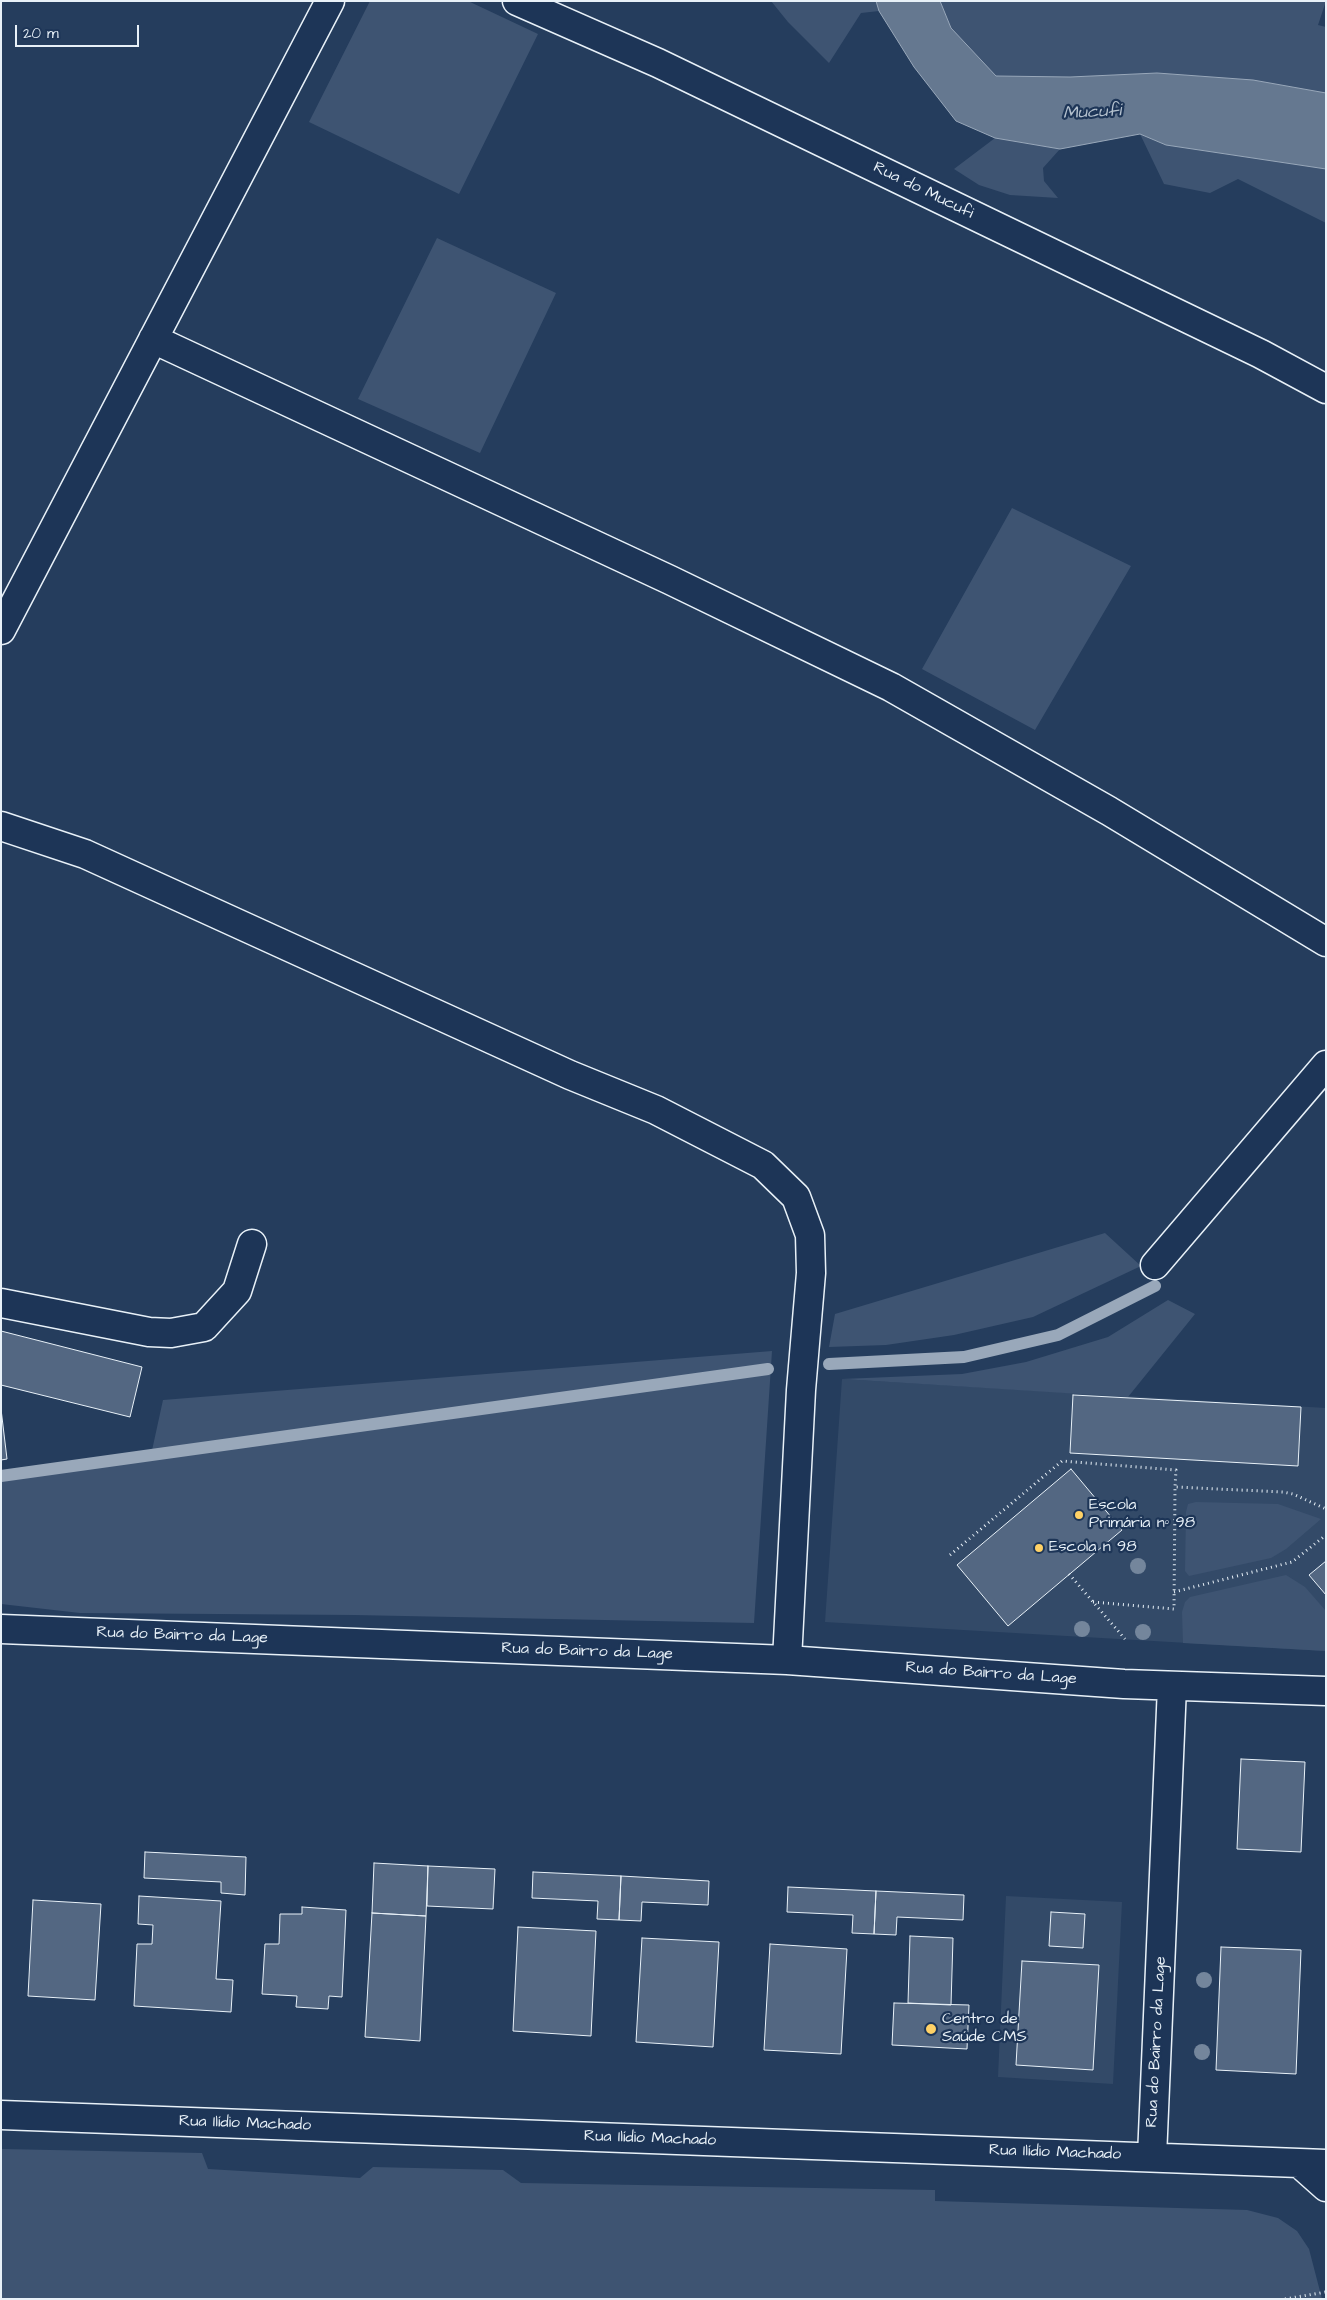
<!DOCTYPE html>
<meta charset="utf-8">
<style>
body{margin:0}
#map{position:relative;width:1327px;height:2300px;overflow:hidden;background:#253d5d;font-family:"Architects Daughter",sans-serif}
canvas{display:block}
.frame{position:absolute;inset:0;border:2px solid #e8f1f8;pointer-events:none}
.scale{position:absolute;left:15px;top:25px;width:124px;height:22px;box-sizing:border-box;border:2px solid #e8f1f8;border-top:0;padding-left:6px;font-size:15px;line-height:18px;white-space:nowrap;color:#e8f1f8;-webkit-text-stroke:4px #1d3557;paint-order:stroke}
</style>
<div id="map">
<canvas width="1327" height="2300"></canvas>
<div class="frame"></div>
<div class="scale">20 m</div>
</div>
<script>
const ctx = document.querySelector('canvas').getContext('2d');
ctx.lineJoin = 'round';
function fill(path, color) {
  ctx.fillStyle = color;
  ctx.fill(path, 'evenodd');
}
function poly(rows) {
  const path = new Path2D();
  for (const r of rows) {
    path.moveTo(r[0], r[1]);
    for (let i = 2; i < r.length; i += 2) path.lineTo(r[i], r[i + 1]);
  }
  return path;
}
function strokePath(path, color, width, dash) {
  ctx.strokeStyle = color;
  ctx.lineWidth = width;
  ctx.lineCap = dash ? 'butt' : 'round';
  ctx.setLineDash(dash || []);
  ctx.stroke(path);
}
function drawText(font, color, halo, rows, align = 'center') {
  ctx.font = font + ' "Architects Daughter",sans-serif';
  ctx.lineWidth = 4.5;
  ctx.setLineDash([]);
  ctx.textBaseline = 'middle';
  ctx.strokeStyle = halo;
  ctx.fillStyle = color;
  for (const [text, x, y, turn = 0] of rows) {
    ctx.save();
    ctx.translate(x, y);
    ctx.rotate((+turn || 0) * Math.PI / 180);
    ctx.textAlign = isNaN(turn) ? turn : align;
    if (halo) ctx.strokeText(text, 0, 0);
    ctx.fillText(text, 0, 0);
    ctx.restore();
  }
}
fill(poly([
 [842,1379,1326,1408,1326,1651,825,1622],
 [1006,1896,1122,1902,1113,2084,998,2077]
]), '#334a68');
fill(poly([
 [370,1,468,1,538,34,459,194,309,122],
 [771,1,876,1,879,11,861,13,829,63,788,22],
 [940,1,1326,1,1318,25,1326,27,1326,93,1253,80,1157,73,1070,77,996,76,951,28],
 [1140,134,1166,145,1326,169,1326,223,1238,179,1210,193,1164,184],
 [995,138,1060,149,1043,168,1044,181,1058,198,1010,195,979,185,954,169],
 [437,238,556,293,480,453,358,399],
 [1012,508,1131,566,1035,730,922,669],
 [1105,1233,1141,1266,1033,1317,954,1335,886,1345,829,1347,835,1314],
 [1168,1300,1195,1314,1128,1397,842,1379,962,1374,1026,1362,1108,1337],
 [772,1351,754,1623,354,1615,80,1613,1,1604,1,1476,151,1455,163,1400],
 [1196,1502,1278,1504,1321,1519,1286,1549,1271,1558,1189,1576,1185,1571,1186,1512,1188,1504],
 [1286,1575,1305,1587,1326,1611,1326,1651,1183,1643,1182,1612,1185,1602,1190,1597],
 [1,2149,202,2153,208,2169,360,2178,373,2167,503,2170,521,2183,935,2190,935,2201,1247,2210,1278,2218,1297,2231,1309,2249,1322,2299,1,2299]
]), '#3e5472');
const water = poly([
 [876,1,940,1,951,28,996,76,1070,77,1157,73,1253,80,1326,93,1326,169,1166,145,1140,134,1060,149,995,138,956,121,914,67,879,11,876,1]
]);
fill(water, '#657890');
strokePath(water, '#99a8ba', 1);
strokePath(poly([
 [829,1364,964,1357,1058,1335,1155,1286],
 [1,1476,768,1369]
]), '#99a8ba', 12);
const building = poly([
 [1,1331,142,1367,130,1417,1,1385,1,1331],
 [1073,1395,1301,1407,1298,1466,1070,1453,1073,1395],
 [1,1409,7,1459,1,1460,1,1409],
 [1071,1469,1122,1530,1008,1626,957,1565,1071,1469],
 [1326,1561,1326,1595,1309,1575,1326,1561],
 [1241,1759,1305,1762,1301,1852,1237,1849,1241,1759],
 [145,1852,246,1857,245,1895,221,1893,221,1882,144,1878,145,1852],
 [374,1863,428,1866,426,1916,372,1913,374,1863],
 [428,1866,495,1869,493,1909,427,1906,428,1866],
 [533,1872,621,1876,619,1920,597,1919,598,1901,532,1898,533,1872],
 [621,1876,709,1881,708,1905,642,1902,641,1921,619,1920,621,1876],
 [788,1887,876,1891,874,1934,852,1933,853,1915,787,1912,788,1887],
 [876,1891,964,1895,963,1920,897,1917,896,1935,874,1934,876,1891],
 [139,1896,221,1901,216,1979,233,1980,231,2012,134,2006,137,1944,152,1944,153,1925,138,1924,139,1896],
 [33,1900,101,1904,95,2000,28,1996,33,1900],
 [302,1907,346,1910,342,1997,329,1996,328,2009,296,2007,297,1996,262,1994,265,1944,279,1944,280,1914,302,1914,302,1907],
 [1051,1912,1085,1914,1083,1948,1049,1946,1051,1912],
 [372,1913,426,1916,420,2041,365,2037,372,1913],
 [518,1927,596,1931,591,2036,513,2031,518,1927],
 [910,1936,953,1938,951,2005,908,2003,910,1936],
 [642,1938,719,1942,713,2047,636,2042,642,1938],
 [770,1944,847,1949,841,2054,764,2050,770,1944],
 [1221,1947,1301,1950,1296,2074,1216,2070,1221,1947],
 [1022,1961,1099,1965,1093,2070,1016,2065,1022,1961],
 [894,2003,969,2005,967,2049,892,2045,894,2003]
]);
fill(building, '#536782');
strokePath(building, '#e8f1f8', 1);
const minor = poly([
 [517,1,658,63,1261,354,1326,389],
 [153,339,670,580,891,687,1109,811,1326,942],
 [1,630,330,1],
 [1,826,85,854,570,1075,656,1110,763,1165,796,1197,810,1235,811,1273,801,1390,787,1660],
 [1155,1265,1326,1065],
 [1,1303,149,1332,171,1333,204,1327,237,1291,252,1244],
 [1,1629,787,1660,1124,1684,1326,1691],
 [1,2115,1326,2164],
 [1152,2157,1172,1686],
 [1299,2163,1326,2187]
]);
strokePath(minor, '#e8f1f8', 31);
strokePath(poly([
 [950,1555,1062,1461,1176,1470,1175,1487],
 [1069,1574,1125,1639],
 [1174,1592,1292,1562,1326,1535],
 [1093,1602,1174,1609,1175,1487,1283,1492,1293,1494,1326,1509],
 [1285,2299,1326,2292]
]), '#e8f1f8', 3, [1, 4]);
strokePath(minor, '#1d3557', 28);
ctx.fillStyle = '#74869c';
for (const [x, y] of [
 [1138,1566],
 [1082,1629],
 [1143,1632],
 [1204,1980],
 [1202,2052]
]) {
  ctx.beginPath();
  ctx.arc(x, y, 8, 0, 2 * Math.PI);
  ctx.fill();
}
for (const [x, y, r, color] of [
 [1079,1515,5,"#ffd166"],
 [1039,1548,5,"#ffd166"],
 [931,2029,6,"#ffd166"]
]) {
  const dot = new Path2D();
  dot.arc(x, y, r, 0, 2 * Math.PI);
  ctx.fillStyle = color;
  ctx.fill(dot);
  strokePath(dot, '#1d3557', 2);
}
drawText('16px', '#e8f1f8', '#1d3557', [
 ["Rua do Mucufi",923,191,26],
 ["Rua do Bairro da Lage",182,1636,2],
 ["Rua do Bairro da Lage",587,1652,2],
 ["Rua do Bairro da Lage",991,1674,4],
 ["Rua do Bairro da Lage",1157,2042,-87],
 ["Rua Ilídio Machado",245,2124,2],
 ["Rua Ilídio Machado",650,2139,2],
 ["Rua Ilídio Machado",1055,2153,2]
]);
drawText('16px', '#e8f1f8', '#1d3557', [
 ["Escola",1089,1506],
 ["Primária nº 98",1089,1524],
 ["Escola n 98",1049,1548],
 ["Centro de",942,2020],
 ["Saúde CMS",942,2038]
], 'left');
drawText('italic 18px', '#b4c1ce', '#1d3557', [
 ["Mucufi",1092,113,-3]
]);
</script>
